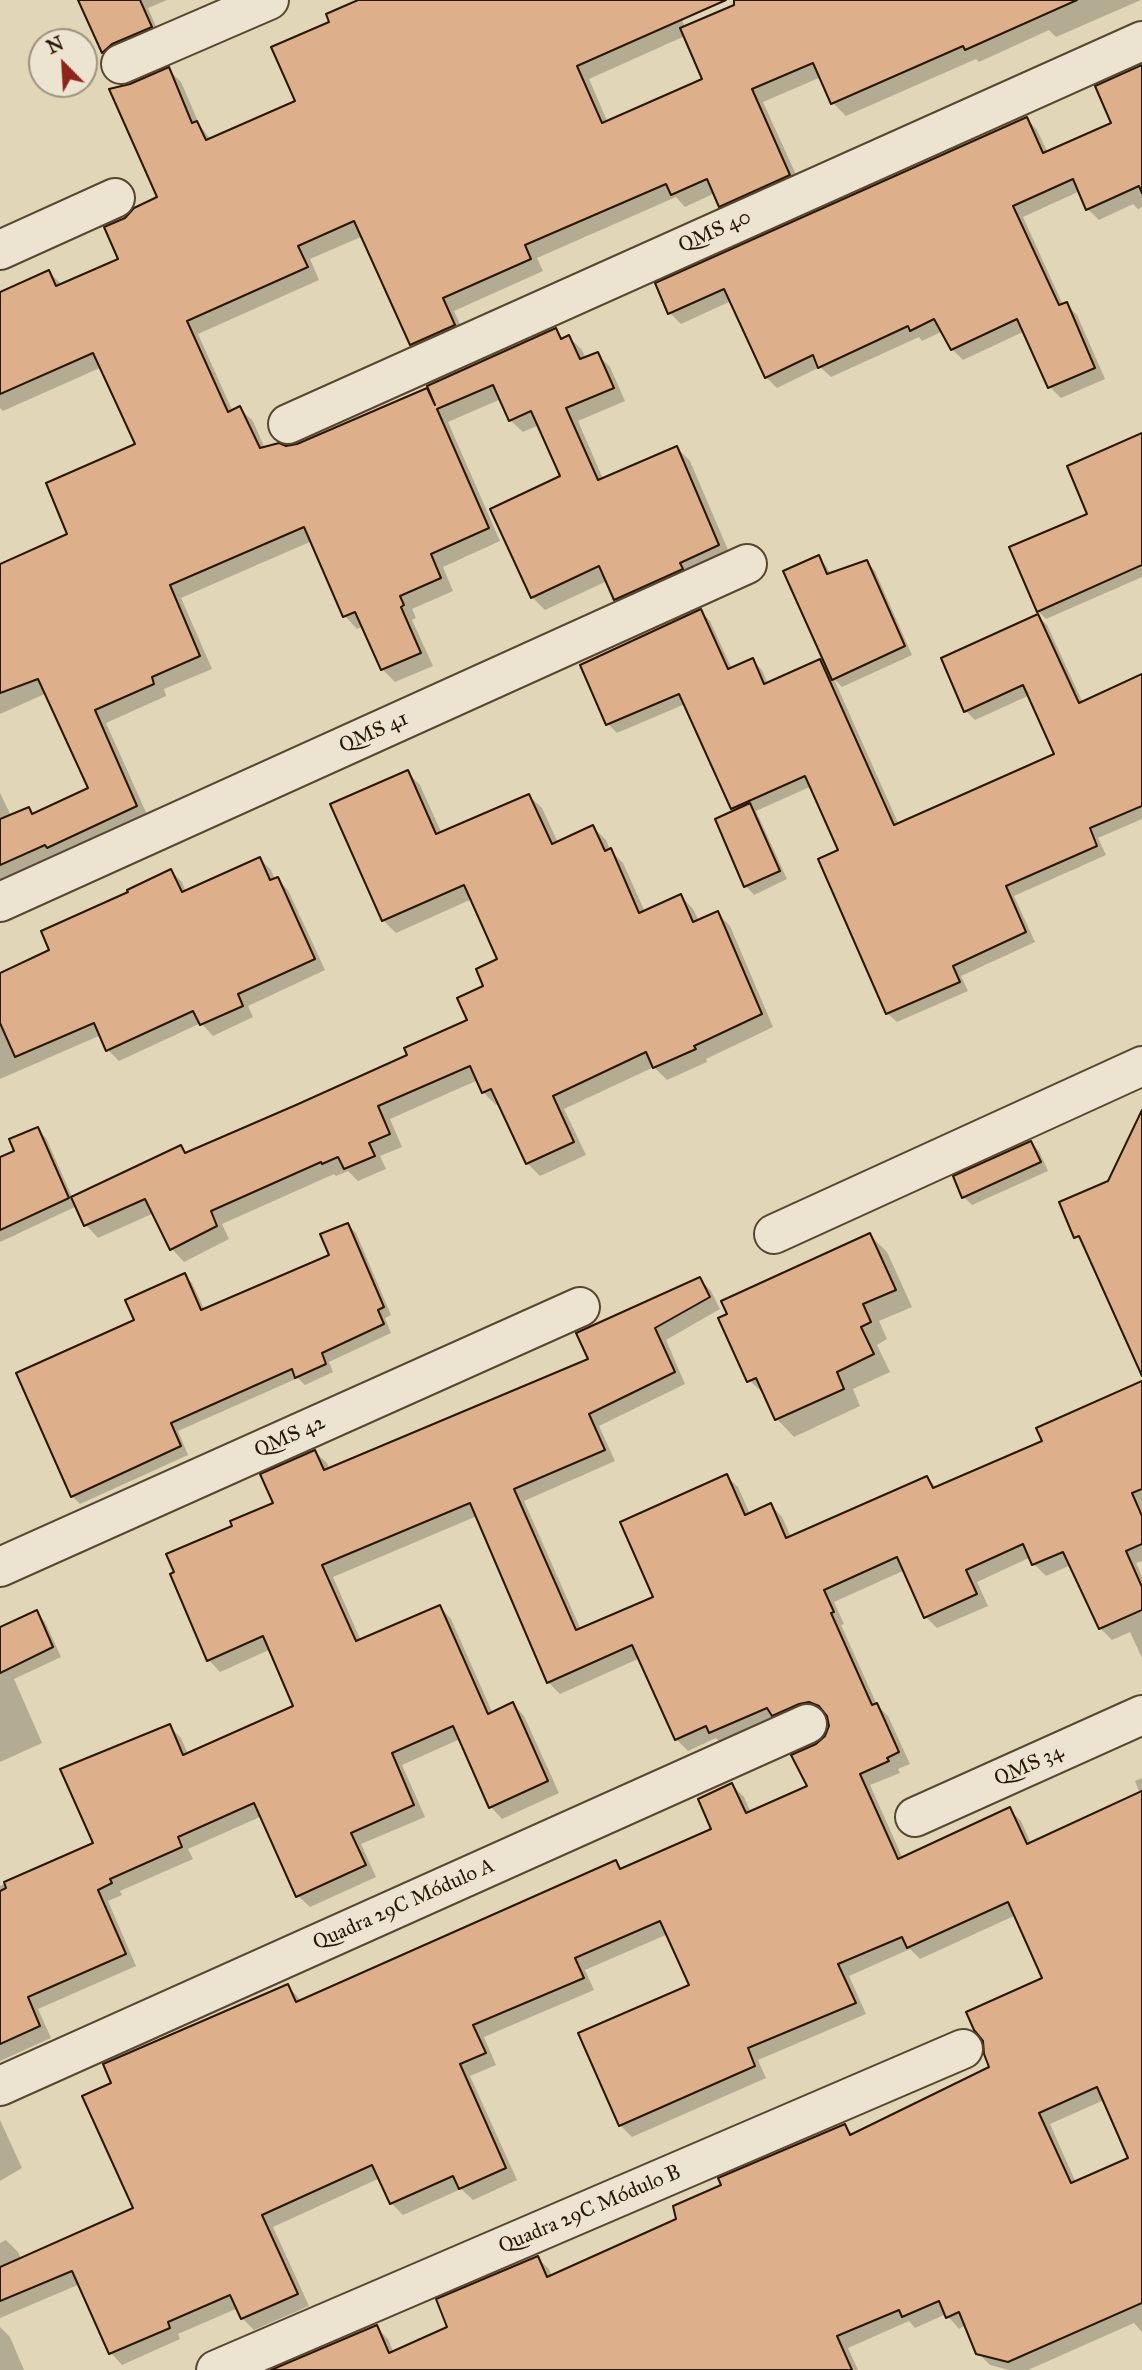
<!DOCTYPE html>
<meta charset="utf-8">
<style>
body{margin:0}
#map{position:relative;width:1142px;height:2370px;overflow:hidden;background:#e2d6b8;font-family:"IM FELL Great Primer",serif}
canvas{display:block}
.north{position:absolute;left:28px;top:28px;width:70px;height:70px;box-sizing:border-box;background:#ece4d1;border:2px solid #9e927e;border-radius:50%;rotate:336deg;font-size:19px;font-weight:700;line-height:28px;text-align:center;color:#2a1701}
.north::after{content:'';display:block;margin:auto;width:24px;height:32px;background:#8f2418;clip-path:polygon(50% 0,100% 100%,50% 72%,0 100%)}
</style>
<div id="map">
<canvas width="1142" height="2370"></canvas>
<div class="north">N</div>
</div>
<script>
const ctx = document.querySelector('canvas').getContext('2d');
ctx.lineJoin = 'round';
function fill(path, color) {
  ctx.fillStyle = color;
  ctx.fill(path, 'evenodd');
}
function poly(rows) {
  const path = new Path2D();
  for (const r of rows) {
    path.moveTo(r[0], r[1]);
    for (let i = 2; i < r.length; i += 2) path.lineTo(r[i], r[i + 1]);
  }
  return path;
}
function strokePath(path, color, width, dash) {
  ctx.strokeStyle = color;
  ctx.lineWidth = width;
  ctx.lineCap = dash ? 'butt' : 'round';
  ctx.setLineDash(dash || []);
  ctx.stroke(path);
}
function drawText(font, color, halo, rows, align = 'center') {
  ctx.font = font + ' "IM FELL Great Primer",serif';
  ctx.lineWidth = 6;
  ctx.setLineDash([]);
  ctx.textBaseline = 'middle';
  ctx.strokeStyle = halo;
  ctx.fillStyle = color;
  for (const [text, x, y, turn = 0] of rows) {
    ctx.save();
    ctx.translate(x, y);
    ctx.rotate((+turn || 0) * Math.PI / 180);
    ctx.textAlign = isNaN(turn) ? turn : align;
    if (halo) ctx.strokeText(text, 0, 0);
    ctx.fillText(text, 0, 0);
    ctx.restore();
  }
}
fill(poly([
 [80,0,167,0,148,8,160,36,113,61,104,52],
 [362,0,673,0,685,27,746,2,745,0,1141,0,1056,37,1049,30,979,62,976,59,846,116,833,103,821,77,763,102,802,188,733,218,720,206,715,193,685,207,676,197,537,258,543,271,454,311,466,338,424,357,411,344,363,236,310,259,319,280,198,334,233,412,240,409,253,421,265,449,297,446,427,390,433,396,555,330,564,339,569,337,582,350,586,359,597,354,610,367,625,401,578,421,603,479,677,448,690,461,731,557,628,612,616,599,607,581,545,610,532,597,492,510,562,477,539,425,523,432,510,420,501,399,448,422,500,541,443,567,453,591,412,609,416,618,412,620,433,666,395,682,382,669,363,626,357,629,345,616,312,541,181,598,212,669,164,689,166,696,106,723,149,819,0,883,0,793,11,816,28,809,34,815,90,788,47,693,0,714,0,566,69,535,138,445,102,367,3,411,0,408,0,293,49,272,62,285,120,260,126,219,159,198,130,86,168,69,181,82,200,126,211,140,297,102,332,23],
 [685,36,705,80,608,123,589,79],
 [1142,67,1142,207,1138,209,1133,204,1099,220,1088,209,1080,191,1023,217,1063,305,1066,304,1077,315,1105,379,1061,398,1050,387,1025,331,963,360,952,349,943,331,922,341,919,337,831,377,820,367,777,388,766,377,731,301,681,324,670,313,1027,119,1037,130,1048,153,1113,123],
 [1142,435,1142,577,1046,619,1038,611,1089,515],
 [818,557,826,566,831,575,867,562,875,571,912,655,842,687,834,679,899,825,1057,755,1030,695,975,720,966,711,1038,616,1047,625,1083,703,1142,677,1142,819,1098,838,1106,855,1014,896,1035,942,961,976,968,991,897,1022,887,1013,840,850,812,786,756,811,787,879,754,895,746,886,717,820,736,811,685,704,617,733,608,724,700,611,710,621,732,669,752,660,762,670,768,684,820,661,829,670],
 [407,772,420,785,442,834,529,796,542,808,558,843,593,827,606,840,610,850,623,863,645,912,681,896,693,909,699,921,717,913,730,926,773,1027,706,1059,707,1062,667,1080,654,1067,564,1109,586,1155,540,1176,527,1163,500,1103,496,1105,483,1092,478,1080,390,1119,402,1147,380,1156,386,1169,358,1181,348,1171,336,1176,334,1174,222,1224,229,1239,184,1262,172,1249,154,1213,98,1238,86,1225,77,1206,0,1242,0,1159,17,1152,37,1129,46,1138,73,1199,181,1148,187,1154,410,1056,470,1021,499,960,472,899,396,933,383,920],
 [260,859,271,870,275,880,277,879,288,890,325,970,248,1006,253,1017,213,1036,201,1023,119,1061,108,1050,101,1035,0,1079,0,975,52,951,130,893,171,871,182,882,186,892],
 [1031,1143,1039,1151,1048,1171,972,1205,964,1197],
 [348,1225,356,1233,391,1315,385,1318,391,1333,329,1362,333,1372,305,1385,298,1378,178,1431,188,1455,80,1504,72,1496,136,1321,184,1275,192,1283,205,1311,331,1256],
 [870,1235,887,1252,912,1307,879,1321,887,1339,877,1345,890,1372,853,1389,860,1406,794,1437,777,1419,767,1397,749,1380],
 [700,1279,711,1291,720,1309,666,1340,685,1384,599,1426,615,1461,524,1501,581,1630,656,1598,726,1476,738,1487,750,1514,771,1505,782,1517,791,1537,927,1478,937,1488,1044,1441,1142,1383,1142,1561,1136,1563,1142,1576,1142,1658,1130,1632,1112,1640,1100,1628,1071,1565,1046,1576,1034,1564,1031,1557,977,1582,988,1606,937,1628,926,1617,905,1570,834,1602,844,1624,841,1625,877,1705,888,1716,910,1764,898,1769,900,1773,870,1785,903,1859,1010,1810,1021,1821,1031,1844,1140,1794,1135,1781,1142,1778,1142,2332,1134,2323,1028,2370,1009,2370,990,2365,978,2353,966,2325,959,2329,946,2314,915,2328,909,2321,848,2348,858,2370,303,2370,376,2327,388,2339,394,2353,450,2328,537,2258,549,2269,552,2277,678,2220,723,2185,844,2126,854,2135,992,2068,1044,1979,1016,1915,920,1959,910,1949,849,1976,866,2014,758,2060,766,2078,632,2137,620,2125,691,1986,668,1934,585,1970,594,1990,484,2037,496,2065,470,2076,517,2180,473,2200,461,2189,403,2215,391,2203,380,2178,273,2227,309,2306,254,2330,242,2318,238,2308,178,2334,180,2339,122,2365,111,2353,80,2284,0,2318,0,2243,6,2240,18,2252,21,2259,208,2176,114,2083,288,1986,301,2001,616,1862,623,1870,714,1830,732,1785,744,1797,751,1813,810,1787,817,1745,826,1738,831,1726,829,1716,823,1713,810,1715,722,1744,716,1738,688,1751,676,1739,640,1658,560,1694,548,1682,477,1516,333,1577,361,1641,440,1607,451,1619,493,1714,513,1704,524,1716,559,1793,502,1819,491,1807,460,1739,402,1765,425,1817,361,1844,376,1877,310,1907,298,1896,262,1816,188,1849,193,1859,120,1891,122,1895,108,1901,136,1966,38,2009,51,2038,0,2061,0,1886,95,1843,169,1726,181,1738,188,1754,295,1707,271,1649,220,1672,209,1660,172,1575,235,1527,275,1504,315,1452,327,1463,330,1470,591,1360],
 [1104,2100,1130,2159,1076,2183,1050,2124],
 [36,1612,45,1622,61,1657,14,1679,42,1743,0,1762,0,1626,1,1628],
 [0,2120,22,2168,0,2181],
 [0,2327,10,2337,24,2370,0,2370]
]), '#0003');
const building = poly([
 [78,0,140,0,152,27,112,44,102,53,78,0],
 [358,0,726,0,577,66,602,123,702,79,680,28,734,5,734,0,1077,0,965,50,963,46,831,104,813,63,752,89,790,175,719,207,707,179,671,195,666,184,525,245,531,259,443,298,455,325,410,345,354,221,298,246,308,267,187,321,228,412,240,406,260,448,279,443,286,446,297,444,427,388,435,405,427,386,556,328,561,339,569,335,580,359,598,352,614,388,566,408,598,480,677,446,719,545,680,563,683,569,614,600,599,566,531,598,490,509,560,476,531,411,509,421,493,385,437,409,489,528,431,554,441,578,400,596,404,605,401,607,421,653,381,670,355,612,343,617,304,527,170,585,200,656,152,677,154,684,95,710,137,806,47,848,45,845,0,865,0,819,29,807,32,814,88,788,38,679,0,693,0,564,67,534,46,483,135,444,93,353,0,394,0,292,49,270,56,286,118,259,104,227,125,218,134,208,157,197,109,89,130,84,169,67,192,123,197,121,206,140,295,101,271,47,329,22,326,14,358,0],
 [1142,65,1142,193,1139,186,1086,210,1073,179,1013,206,1059,305,1067,302,1095,368,1048,388,1017,319,951,350,934,319,910,331,908,326,818,368,813,355,765,378,724,289,668,314,655,283,1027,117,1043,153,1111,123,1095,86,1142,65],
 [1142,433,1142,565,1037,612,1009,547,1087,514,1067,466,1142,433],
 [819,555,827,574,867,560,905,646,832,680,783,571,819,555],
 [701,609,728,669,753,658,764,684,820,659,894,825,1054,754,1023,685,964,712,941,658,1038,614,1079,703,1142,674,1142,806,1090,828,1097,846,1006,886,1026,932,953,966,960,982,886,1014,818,859,838,850,805,776,731,809,679,694,606,725,580,665,701,609],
 [408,770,436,834,529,794,552,844,593,825,605,851,611,848,639,913,681,894,693,922,718,911,762,1014,694,1046,696,1049,653,1068,646,1052,553,1096,574,1142,526,1164,491,1089,482,1093,470,1066,378,1106,390,1134,369,1143,375,1156,344,1169,338,1157,322,1164,321,1162,211,1211,217,1226,170,1250,145,1199,84,1226,71,1197,181,1145,185,1153,296,1105,407,1055,404,1048,467,1020,457,998,483,986,476,969,497,959,464,885,382,921,330,804,408,770],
 [750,803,780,871,744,887,715,819,750,803],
 [260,857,270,880,278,877,315,959,238,994,243,1006,200,1025,193,1011,106,1051,94,1023,15,1057,0,1023,0,973,49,950,41,931,128,892,127,890,171,869,182,892,260,857],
 [1142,1110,1142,1376,1079,1236,1074,1238,1059,1202,1108,1181,1142,1110],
 [38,1127,69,1198,0,1230,0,1157,14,1151,9,1139,38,1127],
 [1031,1141,1041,1162,962,1198,953,1176,1031,1141],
 [348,1223,384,1307,378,1310,384,1324,322,1353,326,1364,295,1378,292,1369,171,1423,181,1446,71,1497,16,1373,134,1320,125,1300,185,1273,201,1310,329,1255,320,1234,348,1223],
 [870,1233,896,1290,863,1304,871,1322,861,1327,874,1354,837,1372,844,1389,775,1420,756,1378,747,1382,718,1318,727,1314,721,1301,870,1233],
 [700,1277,710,1297,655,1328,675,1372,589,1414,605,1450,514,1489,576,1630,653,1597,620,1522,727,1474,745,1515,771,1503,786,1538,927,1476,933,1488,1042,1441,1036,1428,1142,1381,1142,1489,1132,1493,1142,1516,1142,1544,1126,1551,1142,1587,1142,1610,1099,1629,1063,1552,1032,1565,1023,1544,966,1570,977,1594,924,1618,897,1557,824,1590,834,1612,831,1613,872,1705,877,1703,899,1752,887,1758,889,1761,860,1774,898,1859,1010,1807,1027,1844,1142,1791,1142,2303,1008,2362,976,2354,959,2312,946,2318,939,2301,902,2317,899,2310,837,2336,852,2370,271,2370,377,2325,389,2353,447,2327,436,2299,538,2256,547,2277,676,2219,673,2206,721,2185,718,2178,845,2124,850,2135,989,2067,984,2054,983,2041,974,2030,966,2012,1042,1978,1008,1902,907,1948,902,1937,838,1964,856,2003,748,2048,755,2066,619,2126,578,2033,689,1985,660,1921,575,1958,584,1978,473,2025,486,2053,460,2064,506,2168,459,2189,453,2176,390,2204,372,2165,262,2215,298,2294,241,2319,230,2295,168,2322,170,2328,109,2354,72,2271,0,2301,0,2267,133,2208,82,2096,111,2083,103,2064,288,1984,296,2002,616,1860,620,1869,711,1829,698,1799,732,1783,746,1813,807,1786,791,1755,816,1744,825,1736,829,1726,827,1716,819,1706,809,1702,799,1704,772,1716,767,1708,709,1733,706,1726,675,1740,632,1645,547,1683,470,1503,322,1565,356,1641,440,1605,488,1714,513,1702,548,1781,489,1808,453,1726,392,1753,414,1805,351,1833,366,1865,296,1897,254,1803,178,1837,182,1847,110,1879,112,1883,98,1890,126,1954,28,1997,40,2026,0,2044,0,1891,6,1888,4,1882,93,1843,60,1769,170,1724,183,1755,293,1706,263,1636,207,1661,170,1574,174,1572,166,1554,232,1526,230,1521,273,1503,260,1474,315,1450,324,1470,588,1359,576,1333,700,1277],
 [1097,2087,1128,2158,1071,2183,1039,2113,1097,2087],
 [37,1610,53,1647,0,1673,0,1627,37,1610]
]);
fill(building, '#deaf8b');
strokePath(building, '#2a1701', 2);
const minor = poly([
 [121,64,269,0],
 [0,250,115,198],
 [288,424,1142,41],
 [0,902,747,564],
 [774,1234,1142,1066],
 [0,1567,580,1307],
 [915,1817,1142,1715],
 [0,2086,807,1724],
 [216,2370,963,2049]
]);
strokePath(minor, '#58472f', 42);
strokePath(minor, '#ece4d1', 38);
drawText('21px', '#2a1701', '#ece4d1', [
 ["QMS 40",715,232,-24],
 ["QMS 41",374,733,-24],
 ["QMS 42",290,1437,-24],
 ["QMS 34",1029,1766,-24],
 ["Quadra 29C Módulo A",404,1905,-24],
 ["Quadra 29C Módulo B",590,2210,-23]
]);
</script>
